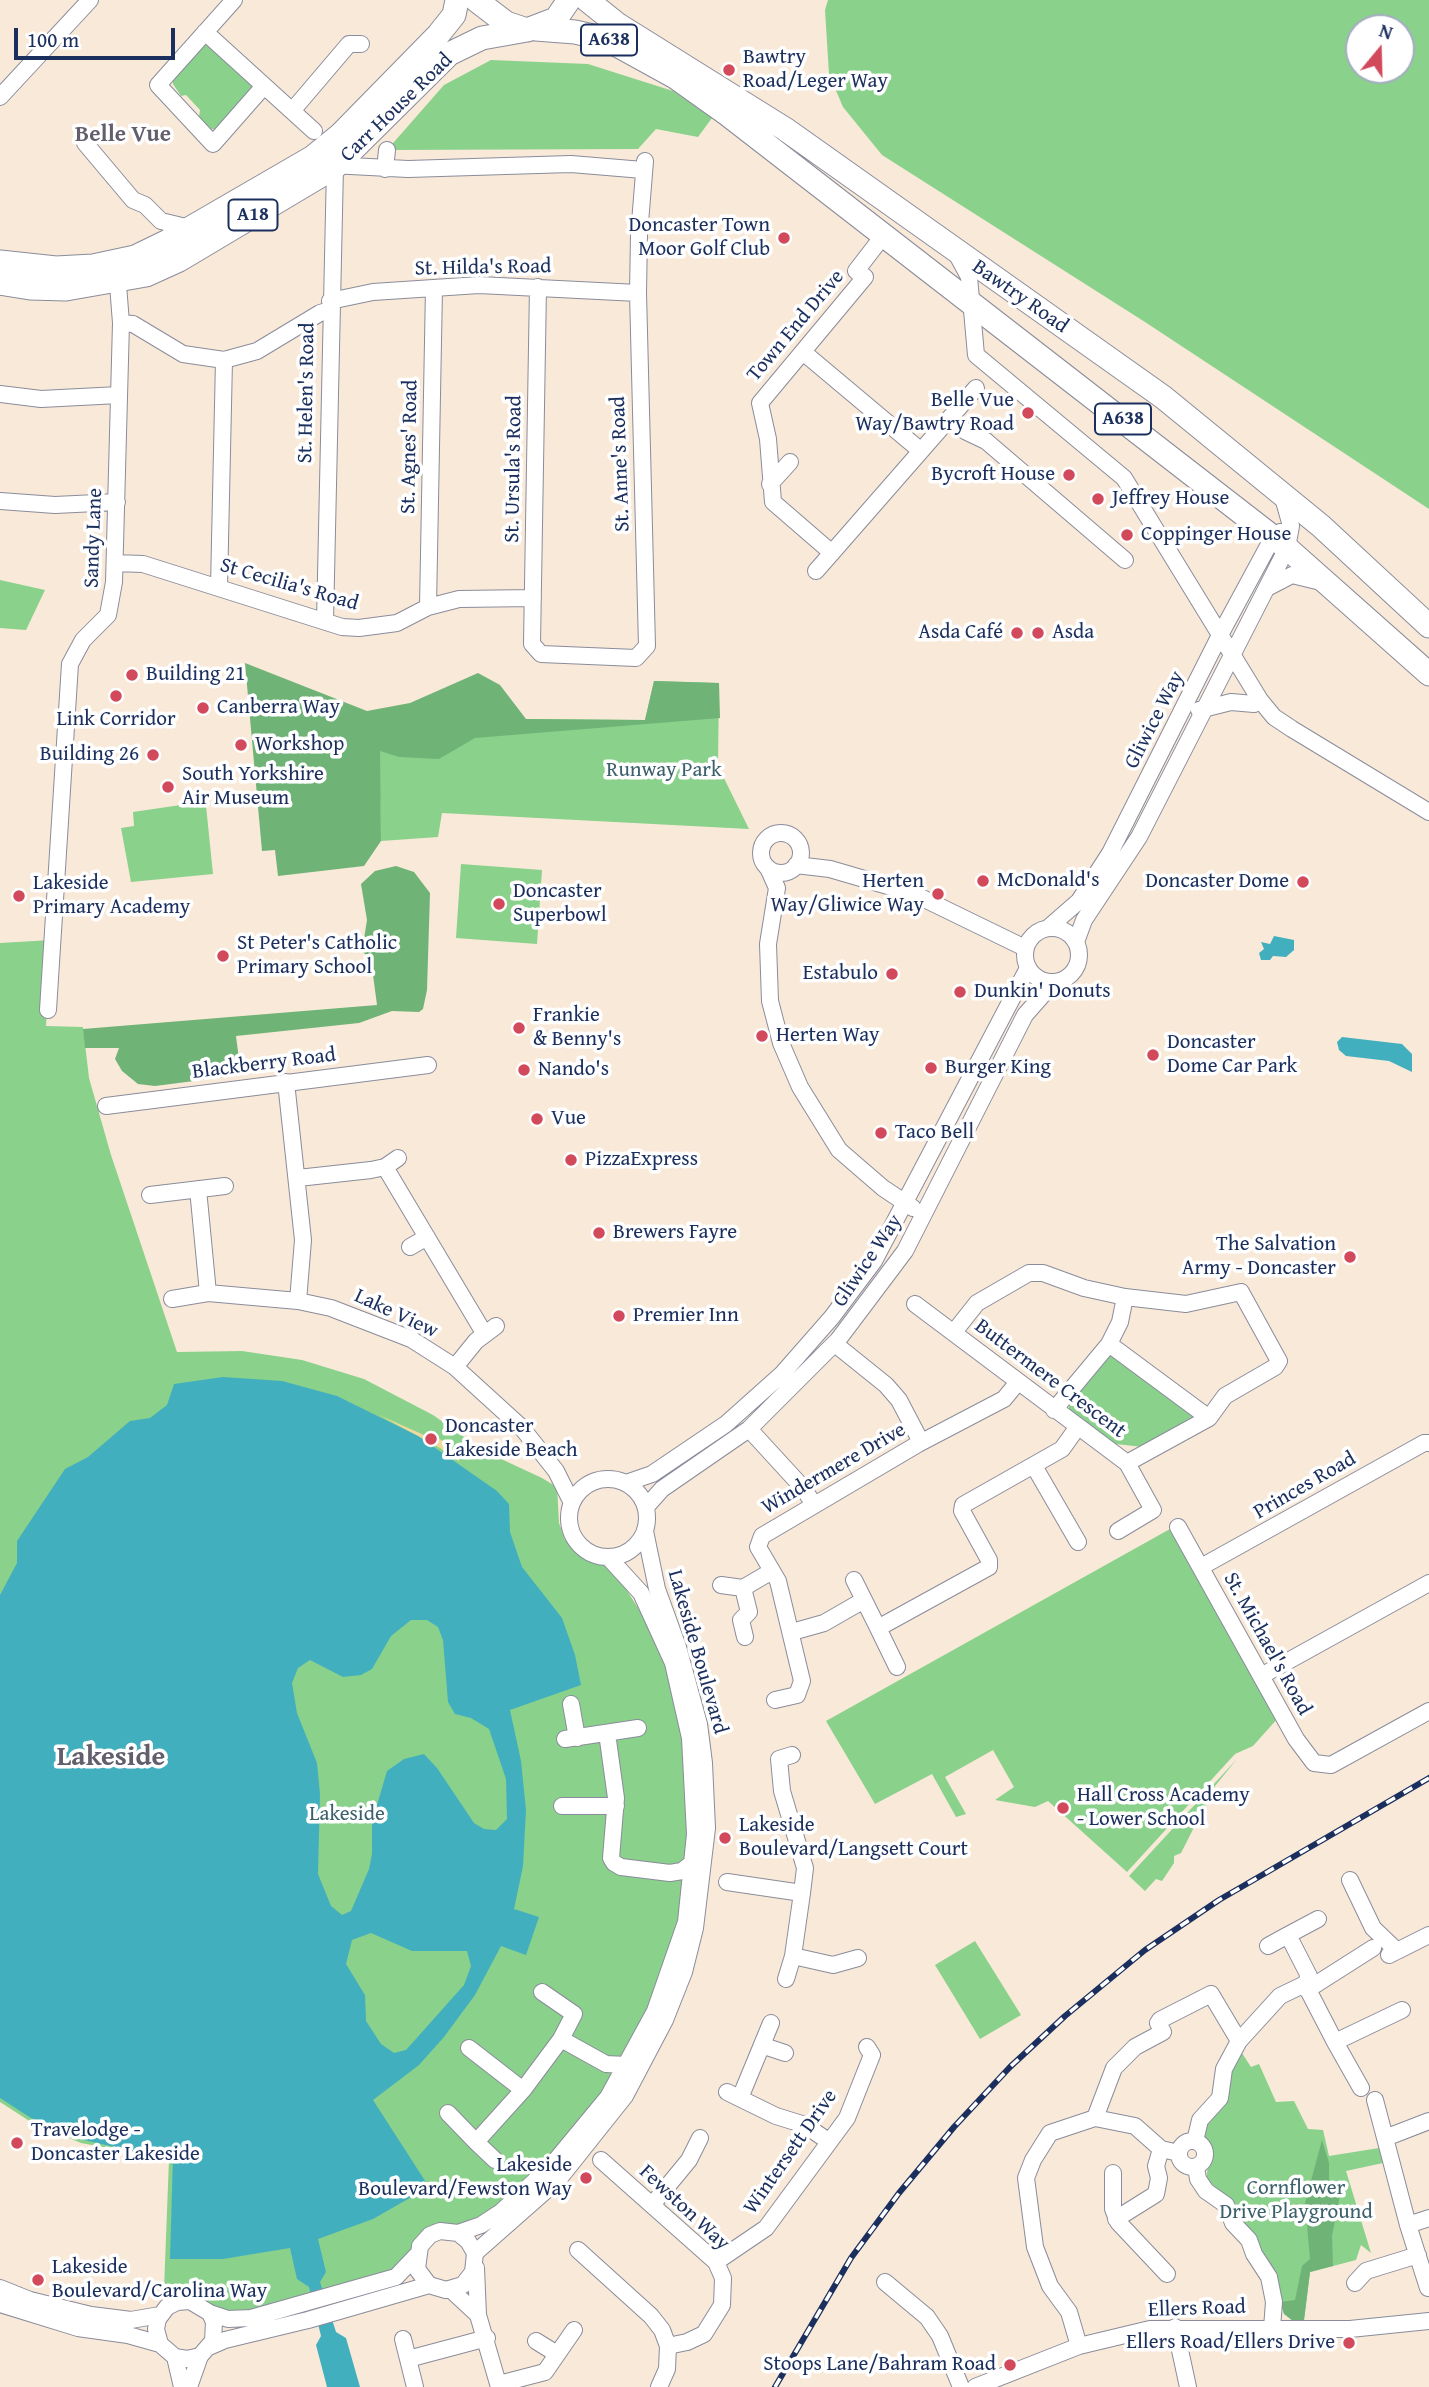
<!DOCTYPE html>
<meta charset="utf-8">
<style>
body{margin:0}
#map{position:relative;width:1429px;height:2387px;overflow:hidden;background:#f9e9d8;font-family:"Gentium Book Plus",serif}
canvas{display:block}
.north{position:absolute;left:1345px;top:14px;width:70px;height:70px;box-sizing:border-box;background:#fff;border:2px solid #a4acbf;border-radius:50%;rotate:19deg;font-size:19px;font-weight:700;line-height:28px;text-align:center;color:#1b2f5e}
.north::after{content:'';display:block;margin:auto;width:24px;height:32px;background:#d1495b;clip-path:polygon(50% 0,100% 100%,50% 72%,0 100%)}
.scale{position:absolute;left:14px;top:28px;width:161px;height:32px;box-sizing:border-box;border:4px solid #1b2f5e;border-top:0;padding-left:9px;font-size:21px;line-height:24px;white-space:nowrap;color:#1b2f5e;-webkit-text-stroke:5px #fff;paint-order:stroke}
</style>
<div id="map">
<canvas width="1429" height="2387"></canvas>
<div class="north">N</div>
<div class="scale">100 m</div>
</div>
<script>
const ctx = document.querySelector('canvas').getContext('2d');
ctx.lineJoin = 'round';
function fill(path, color) {
  ctx.fillStyle = color;
  ctx.fill(path, 'evenodd');
}
function poly(rows) {
  const path = new Path2D();
  for (const r of rows) {
    if (r.length === 3) {
      path.moveTo(r[0] + r[2], r[1]);
      path.arc(r[0], r[1], r[2], 0, 2 * Math.PI);
      continue;
    }
    path.moveTo(r[0], r[1]);
    for (let i = 2; i < r.length; i += 2) path.lineTo(r[i], r[i + 1]);
  }
  return path;
}
function strokePath(path, color, width, dash) {
  ctx.strokeStyle = color;
  ctx.lineWidth = width;
  ctx.lineCap = dash ? 'butt' : 'round';
  ctx.setLineDash(dash || []);
  ctx.stroke(path);
}
function drawText(font, color, halo, rows, align = 'center') {
  ctx.font = font + ' "Gentium Book Plus",serif';
  ctx.lineWidth = 7;
  ctx.setLineDash([]);
  ctx.textBaseline = 'middle';
  ctx.strokeStyle = halo;
  ctx.fillStyle = color;
  for (const [text, x, y, turn = 0] of rows) {
    ctx.save();
    ctx.translate(x, y);
    ctx.rotate((+turn || 0) * Math.PI / 180);
    ctx.textAlign = isNaN(turn) ? turn : align;
    if (halo) ctx.strokeText(text, 0, 0);
    ctx.fillText(text, 0, 0);
    ctx.restore();
  }
}
fill(poly([
 [828,0,1429,0,1429,509,1145,322,882,155,843,107,829,74,825,10],
 [1359,28,1401,28,1401,70,1359,70],
 [210,42,236,72,242,69,257,83,229,113,230,119,220,130,211,129,199,117,200,110,186,95,181,96,173,84,173,70,201,43],
 [491,60,588,64,673,91,712,118,698,137,656,129,638,149,387,150,444,85],
 [0,580,45,590,26,630,0,628],
 [654,681,719,683,718,766,749,829,442,813,438,837,381,841,379,751,475,738,526,719,645,720],
 [201,796,205,796,213,874,131,882,121,828,134,826,133,812,201,802],
 [461,864,542,870,537,944,456,938],
 [51,940,46,1026,83,1027,89,1078,111,1155,177,1352,242,1351,302,1360,364,1379,433,1415,484,1451,542,1478,557,1487,559,1523,565,1540,579,1553,612,1567,673,1663,694,1828,673,1966,608,2097,501,2212,440,2231,396,2277,251,2318,177,2302,164,2290,169,2159,81,2143,31,2122,0,2102,0,943],
 [1112,1354,1197,1415,1143,1447,1116,1444,1095,1432,1069,1411,1069,1404],
 [1170,1529,1278,1718,1253,1746,1235,1754,1127,1872,1048,1801,1035,1807,995,1800,1014,1787,993,1750,945,1777,966,1814,956,1817,932,1774,875,1804,826,1721],
 [1237,1759,1215,1786,1181,1853,1174,1856,1174,1863,1162,1881,1156,1879,1145,1891,1129,1876],
 [975,1941,1021,2015,980,2039,935,1965],
 [1240,2050,1251,2067,1259,2064,1276,2102,1294,2101,1308,2129,1323,2130,1329,2156,1379,2148,1383,2163,1346,2171,1371,2253,1361,2245,1356,2260,1310,2272,1304,2320,1284,2314,1277,2276,1240,2221,1233,2202,1206,2179,1210,2155,1204,2138,1205,2124,1223,2105,1229,2075]
]), '#8ad18b');
fill(poly([
 [245,663,367,711,410,703,478,673,500,685,526,719,645,720,654,681,719,683,720,718,475,738,439,759,399,757,380,751,381,841,364,866,278,876,275,850,262,851],
 [396,866,414,872,430,893,427,990,423,1009,419,1012,392,1011,359,1023,236,1036,241,1075,155,1086,138,1084,122,1071,115,1059,119,1048,85,1048,83,1029,377,1005,371,960,362,951,367,920,361,884,375,871],
 [1322,2140,1329,2163,1329,2190,1340,2195,1332,2236,1333,2266,1310,2272,1304,2320,1293,2321,1284,2314,1280,2302,1295,2300,1302,2266,1310,2259,1305,2203]
]), '#6fb377');
fill(poly([
 [379,1415,424,1435,433,1435,446,1443,460,1462,440,1448]
]), '#eeda9e');
fill(poly([
 [1274,936,1294,940,1294,950,1286,957,1273,956,1270,960,1261,960,1259,953,1264,949,1261,942,1270,944],
 [1342,1037,1402,1044,1412,1054,1412,1072,1389,1061,1346,1056,1339,1050,1337,1042],
 [223,1377,282,1381,337,1396,418,1436,497,1491,509,1504,510,1532,522,1567,562,1618,575,1655,581,1685,510,1710,521,1761,526,1810,523,1866,514,1909,539,1917,526,1955,501,1946,475,1995,444,2037,419,2065,373,2100,429,2187,373,2219,318,2239,326,2272,320,2282,336,2332,346,2338,360,2387,327,2387,316,2345,321,2336,309,2287,297,2279,290,2248,223,2259,170,2259,173,2156,132,2151,80,2139,31,2118,0,2098,0,1595,17,1563,17,1541,65,1469,88,1457,130,1421,150,1418,167,1405,174,1384],
 [411,1620,427,1620,438,1627,443,1640,448,1702,455,1714,471,1718,489,1729,506,1779,507,1819,496,1830,484,1829,474,1823,437,1768,424,1754,404,1759,387,1771,372,1822,372,1854,369,1869,351,1911,342,1915,331,1906,318,1874,320,1794,317,1763,297,1713,292,1683,298,1668,310,1660,343,1677,361,1675,372,1669,391,1636],
 [371,1933,412,1951,467,1951,471,1966,464,1985,406,2050,394,2053,381,2044,366,2021,365,1995,346,1964,352,1940]
]), '#42afbf');
const minor = poly([
 [234,0,158,85,213,144,264,86],
 [205,32,314,131],
 [0,97,90,0],
 [292,111,349,44,361,44],
 [85,143,133,200,145,205,161,221,190,228],
 [331,165,408,169,571,164,643,170],
 [385,169,387,150],
 [956,253,969,277,976,355,1124,478,1260,700,1274,717,1292,729,1429,812],
 [538,287,532,644,541,654,636,658,647,646,638,293,639,235,645,161],
 [330,301,373,292,479,285,638,293],
 [121,323,133,324,183,354,224,360,257,351,320,313,330,310],
 [803,352,921,451],
 [0,394,41,399,119,395],
 [951,418,965,431,986,441,1125,560],
 [770,484,790,462],
 [0,501,55,505,117,502],
 [832,553,773,502,768,439,760,403,865,277,856,271,883,236],
 [115,563,143,564,342,627,359,628,397,623,428,607,459,599,533,598],
 [816,571,976,388],
 [219,587,224,360],
 [1267,588,1292,575,1321,582],
 [428,607,434,288],
 [325,621,335,167],
 [1199,710,1231,702,1254,704,1260,700],
 [781,853,20],
 [796,865,830,869,912,893,1025,948],
 [768,868,777,888,768,944,770,1001,781,1043,800,1087,839,1150,883,1188,913,1208],
 [1048,928,1079,901,1110,853,1220,635,1273,537,1280,532],
 [1052,955,27],
 [1076,942,1084,920,1139,837,1287,548,1291,526,1282,494],
 [48,1010,70,664,83,640,108,615,114,582,121,323,117,272],
 [286,1082,303,1240,298,1301],
 [106,1106,428,1065],
 [385,1167,484,1333],
 [298,1178,371,1170,385,1167,398,1158],
 [198,1189,208,1293],
 [150,1195,225,1186],
 [410,1247,427,1237],
 [172,1299,208,1293,298,1301,331,1308,411,1339,455,1367,522,1428,556,1471,572,1503],
 [915,1304,1127,1463,1153,1510,1118,1531],
 [954,1332,977,1303,1029,1273,1043,1273,1084,1288,1125,1297,1186,1304,1241,1292,1279,1361,1275,1367,1225,1396,1209,1418,1127,1463],
 [835,1344,886,1385,899,1400,921,1442],
 [1109,1344,1209,1418],
 [455,1367,476,1341,496,1326],
 [1054,1410,1109,1344,1120,1322,1125,1297],
 [749,1429,804,1489,814,1505],
 [1034,1466,1078,1542],
 [608,1518,39],
 [626,1483,652,1474,726,1424,782,1374,832,1317,874,1261,1028,968],
 [646,1507,662,1489,749,1429,838,1340,905,1251,1025,1015,1054,982],
 [1178,1527,1296,1739,1314,1763,1331,1765,1429,1711],
 [1201,1567,1424,1443,1429,1443],
 [854,1580,878,1628,989,1567,989,1560,962,1511,963,1505,1062,1449,1077,1428],
 [721,1585,743,1588],
 [878,1628,897,1667],
 [792,1632,824,1623,864,1600],
 [745,1637,741,1620,749,1612,743,1588,772,1571],
 [1261,1676,1429,1583],
 [775,1700,797,1695,802,1681,778,1581,758,1547,762,1536,918,1444,1004,1399,1018,1382],
 [571,1704,577,1738],
 [607,1733,616,1798,611,1858,614,1863,621,1867,670,1873,682,1871,692,1863],
 [565,1739,638,1728],
 [792,1755,779,1759,782,1791,805,1868,802,1893],
 [562,1806,616,1806],
 [1350,1880,1373,1928,1397,1951],
 [727,1882,802,1893,793,1956,786,1979],
 [1318,1919,1288,1935,1309,1976,1305,1984,1335,2042,1402,2010],
 [1268,1946,1288,1935],
 [1389,1955,1429,1935],
 [793,1956,833,1965,858,1958],
 [1307,1990,1373,1948],
 [561,2039,606,2064,626,2065],
 [1335,2042,1361,2088],
 [764,2046,785,2053],
 [469,2048,523,2090],
 [727,2092,776,2116,805,2125,828,2141],
 [740,2098,771,2023],
 [1375,2100,1408,2225,1429,2218],
 [448,2113,476,2142,523,2090,561,2039,574,2014,542,1992],
 [1095,2118,1114,2068,1135,2047,1163,2032,1158,2023,1160,2020,1211,1994,1239,2041],
 [1385,2138,1429,2121],
 [1192,2154,13],
 [1195,2141,1200,2120,1220,2098,1224,2069,1239,2041,1280,1996,1305,1984],
 [476,2142,495,2160],
 [601,2160,716,2262,723,2278,722,2305,704,2334,687,2342,668,2346],
 [1196,2167,1198,2179,1206,2191,1226,2205,1233,2223,1249,2240,1254,2254,1269,2277,1274,2302,1272,2328],
 [1113,2173,1113,2209,1118,2222,1167,2274],
 [652,2205,689,2160,700,2138],
 [1116,2219,1156,2194,1159,2178,1156,2166,1161,2149],
 [1408,2225,1428,2288],
 [458,2233,481,2225,501,2212,551,2166,608,2097,655,2011,686,1922,695,1834,690,1738,673,1663,641,1593,609,1558],
 [578,2250,651,2316,662,2330,668,2346,667,2369,659,2387],
 [475,2253,559,2179,625,2096,665,2020,684,1972,695,1928,707,1828,704,1763,699,1724,678,1647,657,1589,645,1531],
 [716,2262,766,2228,847,2118,872,2055,867,2047],
 [885,2282,927,2317,940,2336,961,2387],
 [1355,2283,1366,2271,1418,2255],
 [0,2288,30,2300,91,2315,131,2320,160,2315],
 [450,2289,478,2315,476,2268],
 [0,2304,78,2328,128,2335,160,2344],
 [210,2313,214,2322,213,2341,200,2356,187,2359,175,2357,160,2344,156,2329,158,2319,167,2307,177,2302,190,2301,210,2313,228,2319,251,2318,396,2277,416,2256],
 [478,2315,499,2387],
 [1175,2327,1188,2387],
 [403,2339,415,2387],
 [536,2341,557,2354],
 [1079,2346,1069,2312,1050,2286,1035,2247,1026,2178,1033,2160,1050,2133,1095,2118,1135,2126,1161,2149,1179,2153],
 [209,2347,225,2340,308,2320,429,2285,446,2290,463,2285,473,2272,475,2253,468,2241,458,2233,440,2231,430,2235,420,2246,417,2269,429,2285],
 [175,2357,182,2387],
 [408,2359,487,2338],
 [499,2384,545,2372,574,2330],
 [189,2387,200,2356],
 [975,2387,1079,2346,1150,2329,1350,2329,1429,2321]
]);
const highway = poly([
 [476,0,506,23,527,30,556,19,569,0],
 [587,0,617,24,785,129,1163,397,1321,526,1429,626],
 [536,29,575,32,606,39,675,77,727,114,1287,548,1429,674],
 [0,262,56,268,93,266,135,257,168,241,313,157,340,135,438,35,454,15,457,0],
 [0,283,30,288,66,289,146,275,179,260,335,167,449,54,482,38,527,30]
]);
strokePath(minor, '#8a8c9b', 18);
strokePath(highway, '#8a8c9b', 25);
strokePath(minor, '#fff', 16);
strokePath(highway, '#fff', 23);
const rail = poly([
 [775,2387,851,2258,899,2193,954,2127,1010,2067,1065,2016,1145,1950,1219,1900,1429,1778]
]);
strokePath(rail, '#1b2f5e', 6);
strokePath(rail, '#fff', 3.5, [10]);
for (const [x, y, r, color] of [
 [729,70,7,"#d1495b"],
 [784,238,7,"#d1495b"],
 [1028,413,7,"#d1495b"],
 [1069,475,7,"#d1495b"],
 [1098,499,7,"#d1495b"],
 [1127,535,7,"#d1495b"],
 [1017,633,7,"#d1495b"],
 [1038,633,7,"#d1495b"],
 [132,675,7,"#d1495b"],
 [116,696,7,"#d1495b"],
 [203,708,7,"#d1495b"],
 [241,745,7,"#d1495b"],
 [153,755,7,"#d1495b"],
 [168,787,7,"#d1495b"],
 [983,881,7,"#d1495b"],
 [1303,882,7,"#d1495b"],
 [938,894,7,"#d1495b"],
 [19,896,7,"#d1495b"],
 [499,904,7,"#d1495b"],
 [223,956,7,"#d1495b"],
 [892,974,7,"#d1495b"],
 [960,992,7,"#d1495b"],
 [519,1028,7,"#d1495b"],
 [762,1036,7,"#d1495b"],
 [1153,1055,7,"#d1495b"],
 [931,1068,7,"#d1495b"],
 [524,1070,7,"#d1495b"],
 [537,1119,7,"#d1495b"],
 [881,1133,7,"#d1495b"],
 [571,1160,7,"#d1495b"],
 [599,1233,7,"#d1495b"],
 [1350,1257,7,"#d1495b"],
 [619,1316,7,"#d1495b"],
 [431,1439,7,"#d1495b"],
 [1063,1808,7,"#d1495b"],
 [725,1838,7,"#d1495b"],
 [17,2143,7,"#d1495b"],
 [586,2178,7,"#d1495b"],
 [38,2280,7,"#d1495b"],
 [1349,2343,7,"#d1495b"],
 [1010,2365,7,"#d1495b"]
]) {
  const dot = new Path2D();
  dot.arc(x, y, r, 0, 2 * Math.PI);
  ctx.fillStyle = color;
  ctx.fill(dot);
  strokePath(dot, '#fff', 2.5);
}
for (const [x, y, w] of [
 [609,40,56],
 [253,215,49],
 [1123,419,56]
]) {
  const box = new Path2D();
  box.roundRect(x - w / 2, y - 15.5, w, 31, 5);
  ctx.fillStyle = '#fff';
  ctx.fill(box);
  strokePath(box, '#1b2f5e', 2);
}
drawText('bold 19px', '#1b2f5e', null, [
 ["A638",609,40],
 ["A18",253,215],
 ["A638",1123,419]
]);
drawText('21px', '#1b2f5e', '#fff', [
 ["Bawtry",743,58],
 ["Road/Leger Way",743,82],
 ["Doncaster Town",770,226,"right"],
 ["Moor Golf Club",770,250,"right"],
 ["Belle Vue",1014,401,"right"],
 ["Way/Bawtry Road",1014,425,"right"],
 ["Bycroft House",1055,475,"right"],
 ["Jeffrey House",1112,499],
 ["Coppinger House",1141,535],
 ["Asda Café",1003,633,"right"],
 ["Asda",1052,633],
 ["Building 21",146,675],
 ["Canberra Way",217,708],
 ["Link Corridor",116,720,"center"],
 ["Workshop",255,745],
 ["Building 26",139,755,"right"],
 ["South Yorkshire",182,775],
 ["Air Museum",182,799],
 ["McDonald's",997,881],
 ["Herten",924,882,"right"],
 ["Way/Gliwice Way",924,906,"right"],
 ["Doncaster Dome",1289,882,"right"],
 ["Lakeside",33,884],
 ["Primary Academy",33,908],
 ["Doncaster",513,892],
 ["Superbowl",513,916],
 ["St Peter's Catholic",237,944],
 ["Primary School",237,968],
 ["Estabulo",878,974,"right"],
 ["Dunkin' Donuts",974,992],
 ["Frankie",533,1016],
 ["& Benny's",533,1040],
 ["Herten Way",776,1036],
 ["Doncaster",1167,1043],
 ["Dome Car Park",1167,1067],
 ["Burger King",945,1068],
 ["Nando's",538,1070],
 ["Vue",551,1119],
 ["Taco Bell",895,1133],
 ["PizzaExpress",585,1160],
 ["Brewers Fayre",613,1233],
 ["The Salvation",1336,1245,"right"],
 ["Army - Doncaster",1336,1269,"right"],
 ["Premier Inn",633,1316],
 ["Doncaster",445,1427],
 ["Lakeside Beach",445,1451],
 ["Hall Cross Academy",1077,1796],
 ["- Lower School",1077,1820],
 ["Lakeside",739,1826],
 ["Boulevard/Langsett Court",739,1850],
 ["Travelodge -",31,2131],
 ["Doncaster Lakeside",31,2155],
 ["Lakeside",572,2166,"right"],
 ["Boulevard/Fewston Way",572,2190,"right"],
 ["Lakeside",52,2268],
 ["Boulevard/Carolina Way",52,2292],
 ["Ellers Road/Ellers Drive",1335,2343,"right"],
 ["Stoops Lane/Bahram Road",996,2365,"right"]
], 'left');
drawText('21px', '#1b2f5e', '#fff', [
 ["Carr House Road",397,108,-44],
 ["St. Hilda's Road",483,268,-1],
 ["Bawtry Road",1020,297,35],
 ["Town End Drive",796,326,-50],
 ["St. Helen's Road",307,393,-89],
 ["St. Agnes' Road",410,447,-89],
 ["St. Anne's Road",621,464,-92],
 ["St. Ursula's Road",514,469,-89],
 ["Sandy Lane",94,538,-88],
 ["St Cecilia's Road",289,585,16],
 ["Gliwice Way",1155,720,-63],
 ["Blackberry Road",264,1064,-7],
 ["Gliwice Way",868,1261,-56],
 ["Lake View",396,1314,25],
 ["Buttermere Crescent",1050,1379,37],
 ["Windermere Drive",834,1469,-30],
 ["Princes Road",1305,1486,-30],
 ["St. Michael's Road",1267,1644,61],
 ["Lakeside Boulevard",697,1652,74],
 ["Wintersett Drive",791,2152,-55],
 ["Fewston Way",684,2208,43],
 ["Ellers Road",1197,2309,-2]
]);
drawText('21px', '#3c606c', '#fff', [
 ["Runway Park",664,771],
 ["Lakeside",347,1815],
 ["Cornflower",1296,2189],
 ["Drive Playground",1296,2213]
]);
drawText('bold 23px', '#625e6c', '#fff', [
 ["Belle Vue",123,135]
]);
drawText('bold 28px', '#625e6c', '#fff', [
 ["Lakeside",111,1758]
]);
</script>
